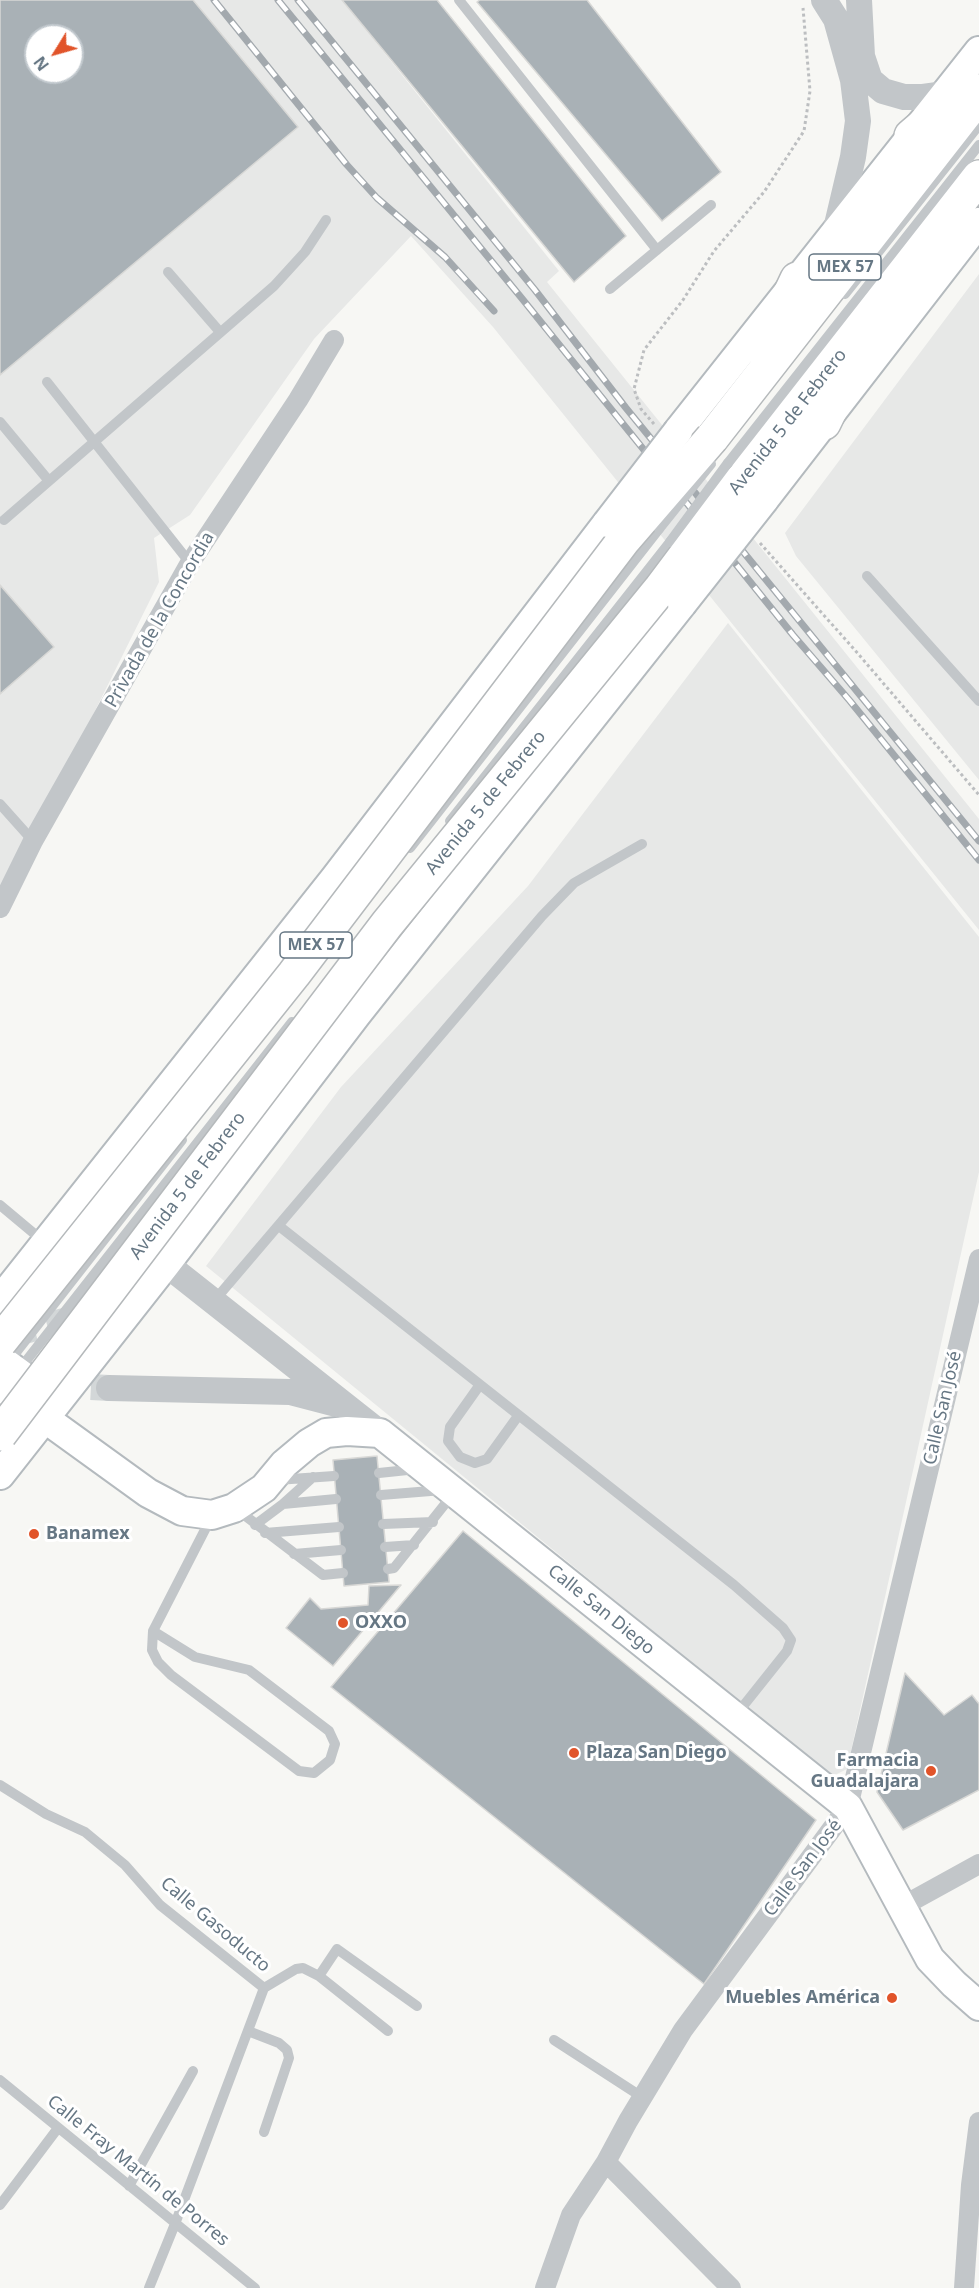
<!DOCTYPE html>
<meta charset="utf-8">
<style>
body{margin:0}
#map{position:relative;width:979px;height:2288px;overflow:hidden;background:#f7f7f4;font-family:"Noto Sans",sans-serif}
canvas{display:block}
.north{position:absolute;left:24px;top:24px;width:60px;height:60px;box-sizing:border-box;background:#fff;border:2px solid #c2c9ce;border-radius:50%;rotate:233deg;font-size:16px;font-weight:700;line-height:24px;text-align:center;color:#667784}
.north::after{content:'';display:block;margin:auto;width:21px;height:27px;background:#e1542a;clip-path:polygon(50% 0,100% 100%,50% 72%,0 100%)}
</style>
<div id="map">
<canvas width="979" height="2288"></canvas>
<div class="north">N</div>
</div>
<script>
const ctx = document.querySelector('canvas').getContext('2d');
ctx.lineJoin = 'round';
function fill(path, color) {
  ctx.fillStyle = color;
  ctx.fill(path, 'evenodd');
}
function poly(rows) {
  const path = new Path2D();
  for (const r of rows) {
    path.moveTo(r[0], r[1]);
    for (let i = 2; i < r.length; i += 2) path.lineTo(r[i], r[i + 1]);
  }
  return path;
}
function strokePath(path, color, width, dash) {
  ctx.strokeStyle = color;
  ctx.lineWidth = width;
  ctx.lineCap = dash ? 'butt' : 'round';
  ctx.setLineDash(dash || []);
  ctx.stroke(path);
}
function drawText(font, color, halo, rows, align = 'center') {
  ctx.font = font + ' "Noto Sans",sans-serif';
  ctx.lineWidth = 6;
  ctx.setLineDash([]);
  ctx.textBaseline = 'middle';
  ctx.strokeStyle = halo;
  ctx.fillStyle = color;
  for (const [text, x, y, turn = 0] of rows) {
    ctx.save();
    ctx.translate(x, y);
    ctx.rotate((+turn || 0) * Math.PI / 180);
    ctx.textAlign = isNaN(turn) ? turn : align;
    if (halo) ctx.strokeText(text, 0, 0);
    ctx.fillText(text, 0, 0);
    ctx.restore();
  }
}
fill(poly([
 [0,0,342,0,559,271,547,282,979,819,979,930,493,327,411,236,314,339,190,515,154,538,159,582,0,902],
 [36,36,72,36,72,72,36,72],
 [979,274,979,780,796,556,785,533],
 [728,623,979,937,979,1172,847,1769,831,1777,206,1266,341,1087,528,886]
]), '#e7e8e7');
const building = poly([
 [0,0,193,0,298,127,0,375,0,0],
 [36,36,72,36,72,72,36,72,36,36],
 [342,0,437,0,626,236,574,282,342,0],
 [480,0,587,0,721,172,662,221,477,2,480,0],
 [0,585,54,647,0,694,0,585],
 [377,1456,389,1582,344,1586,333,1460,377,1456],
 [463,1531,816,1820,704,1984,331,1687,463,1531],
 [401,1585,333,1666,286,1628,310,1598,321,1609,368,1605,369,1586,401,1585],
 [905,1673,944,1715,972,1695,979,1704,979,1790,903,1830,877,1792,905,1673]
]);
fill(building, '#a9b1b6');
strokePath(building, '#d8d8d6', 1.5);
strokePath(poly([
 [9,1331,21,1332,83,1316,97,1307],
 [52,1385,109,1388]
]), '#d3d7d8', 26, [26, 13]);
const secondary = poly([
 [678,431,979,51],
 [764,500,979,222],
 [0,1300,335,878,607,523],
 [0,1359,55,1399],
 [0,1386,148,1493,182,1511,212,1515,234,1508,264,1488,284,1464,309,1443,326,1433,347,1431,380,1433,848,1807,930,1959,954,1984,979,2006],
 [0,1475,166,1264,357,1014,682,604]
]);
const trunk = poly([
 [911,136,968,87],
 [763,351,797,279],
 [824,423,856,357],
 [712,438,979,96],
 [742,480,979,177]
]);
strokePath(secondary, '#b4babe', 32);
strokePath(trunk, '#b5b9bb', 36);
strokePath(poly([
 [654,424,641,409,634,389,644,350,683,300,714,251,764,192,804,131,810,91,803,8],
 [760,543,860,656,979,795]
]), '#bcbec0', 3, [3, 3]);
strokePath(poly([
 [459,0,657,250],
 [168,272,220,332],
 [610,289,711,205],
 [845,294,979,125],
 [47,382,190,563],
 [0,422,49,481],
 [728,463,979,145],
 [4,520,274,286,305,252,326,220],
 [867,576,979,701],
 [0,804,33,841],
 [450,821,670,542],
 [410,848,659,529],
 [0,1205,43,1241],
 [279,1226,734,1585,783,1628,791,1640,787,1651,736,1715],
 [214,1301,542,916,574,883,642,844],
 [7,1364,182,1140],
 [19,1370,292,1022],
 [479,1386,450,1427,448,1441,460,1457,475,1463,487,1459,518,1416],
 [379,1473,417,1469],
 [277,1480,334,1476],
 [381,1495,443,1490],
 [283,1504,313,1477],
 [235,1508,323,1575,343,1573],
 [383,1524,433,1522],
 [255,1525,283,1504,336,1499],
 [265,1533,339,1527],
 [385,1547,414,1545],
 [294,1554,341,1550],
 [388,1569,394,1568,453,1494],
 [153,1631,195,1657,249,1670,329,1731,335,1744,330,1760,314,1773,299,1771,171,1675,158,1662,152,1650,153,1631,212,1516],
 [0,1785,46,1814,85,1832,125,1865,160,1905,264,1988,175,2224,149,2288],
 [319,1976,337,1949,417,2006],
 [264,1988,296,1969,303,1968,319,1976,388,2031],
 [248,2031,279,2043,287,2050,289,2058,264,2132],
 [554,2040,642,2097],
 [0,2080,255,2288],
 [129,2186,193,2071],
 [0,2205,58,2128]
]), '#c2c6c9', 10);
strokePath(poly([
 [0,908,33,841,190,563,298,400,334,340],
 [901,1907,979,1864],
 [606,2162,731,2288],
 [545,2288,571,2215,606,2162,628,2121,683,2030,848,1807,979,1259],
 [964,2288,971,2185,979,2122]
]), '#c2c6c9', 20);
strokePath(poly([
 [824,0,836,19,853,80,858,121,853,157,836,229],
 [859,0,862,56,870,80,883,91,904,97,923,97,945,94],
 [166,1264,380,1433],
 [109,1388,290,1392,336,1404]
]), '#c2c6c9', 26);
strokePath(secondary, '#fff', 28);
strokePath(trunk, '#fff', 33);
const rail = poly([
 [214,0,347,165,377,198,445,257,494,311],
 [278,0,524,301,793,635,850,701,979,860],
 [298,0,535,290,626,408,979,841]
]);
strokePath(rail, '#a3a9ae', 7);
strokePath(rail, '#fff', 4.5, [14]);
const secondaryBridge = poly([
 [607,523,678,431],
 [682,604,764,500]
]);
const trunkBridge = poly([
 [0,1342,294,974,623,541,712,438],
 [0,1434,387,924,661,588,742,480]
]);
strokePath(secondaryBridge, '#b4babe', 32, []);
strokePath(trunkBridge, '#b5b9bb', 36, []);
strokePath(poly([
 [659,529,711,464],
 [670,542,728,463]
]), '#c2c6c9', 10);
strokePath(secondaryBridge, '#fff', 28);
strokePath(trunkBridge, '#fff', 33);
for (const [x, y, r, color] of [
 [34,1534,6,"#e1542a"],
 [343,1623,6,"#e1542a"],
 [574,1753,6,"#e1542a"],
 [931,1771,6,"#e1542a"],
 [892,1998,6,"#e1542a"]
]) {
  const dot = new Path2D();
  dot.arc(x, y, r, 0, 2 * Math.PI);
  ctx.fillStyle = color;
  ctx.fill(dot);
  strokePath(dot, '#fff', 2);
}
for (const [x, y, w] of [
 [845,267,72],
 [316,945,72]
]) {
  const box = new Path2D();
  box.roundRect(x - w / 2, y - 13, w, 26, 4.5);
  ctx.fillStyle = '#fff';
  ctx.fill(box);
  strokePath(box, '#667784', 1.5);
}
drawText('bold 16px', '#667784', null, [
 ["MEX 57",845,267],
 ["MEX 57",316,945]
]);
drawText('18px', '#667784', '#fff', [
 ["Avenida 5 de Febrero",788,422,-52],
 ["Privada de la Concordia",160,620,-60],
 ["Avenida 5 de Febrero",486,803,-51],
 ["Avenida 5 de Febrero",188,1186,-53],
 ["Calle San José",943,1408,-77],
 ["Calle San Diego",601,1610,39],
 ["Calle San José",803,1868,-53],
 ["Calle Gasoducto",215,1925,40],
 ["Calle Fray Martín de Porres",138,2171,39]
]);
drawText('bold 18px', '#667784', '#fff', [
 ["Banamex",46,1534],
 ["OXXO",355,1623],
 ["Plaza San Diego",586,1753],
 ["Farmacia",919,1761,"right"],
 ["Guadalajara",919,1782,"right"],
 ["Muebles América",880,1998,"right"]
], 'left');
</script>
